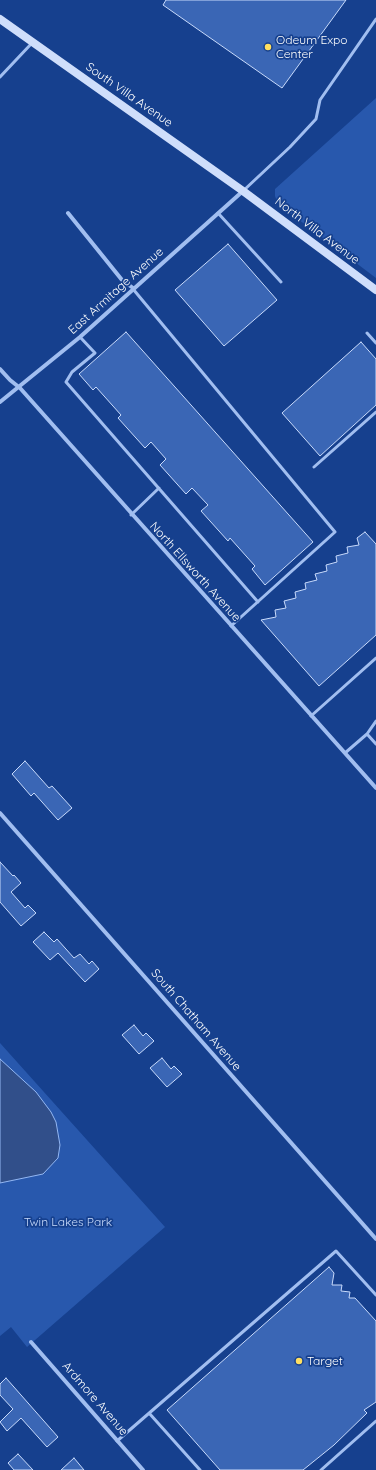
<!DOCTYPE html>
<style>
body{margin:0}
canvas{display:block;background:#16408e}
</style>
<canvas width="376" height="1470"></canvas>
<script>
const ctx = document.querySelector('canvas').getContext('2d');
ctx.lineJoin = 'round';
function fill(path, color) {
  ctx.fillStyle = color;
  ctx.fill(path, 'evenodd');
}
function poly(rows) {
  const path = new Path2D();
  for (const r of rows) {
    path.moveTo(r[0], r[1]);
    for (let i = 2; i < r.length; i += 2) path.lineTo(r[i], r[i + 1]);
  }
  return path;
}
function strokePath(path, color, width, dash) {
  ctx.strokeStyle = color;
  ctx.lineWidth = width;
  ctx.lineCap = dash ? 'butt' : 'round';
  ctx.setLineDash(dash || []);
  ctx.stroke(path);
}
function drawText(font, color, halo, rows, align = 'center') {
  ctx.font = font + ' Quicksand,sans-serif';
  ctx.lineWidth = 3.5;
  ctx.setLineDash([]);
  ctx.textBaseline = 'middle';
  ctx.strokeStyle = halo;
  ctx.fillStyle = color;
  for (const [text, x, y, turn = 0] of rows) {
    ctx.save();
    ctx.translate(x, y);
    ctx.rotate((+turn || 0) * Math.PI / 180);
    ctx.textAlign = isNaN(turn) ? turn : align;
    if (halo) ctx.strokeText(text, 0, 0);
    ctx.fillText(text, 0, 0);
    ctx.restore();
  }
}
fill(poly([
 [376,98,376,278,278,204,275,196,275,189],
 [0,1043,165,1227,27,1347,11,1327,0,1336]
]), '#2858ad');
const water = poly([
 [0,1059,36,1092,51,1112,56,1122,60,1145,58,1158,43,1174,0,1183,0,1059]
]);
fill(water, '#314f8a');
strokePath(water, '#93b7f3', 1);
const building = poly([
 [166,0,346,0,282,88,163,5,166,0],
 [228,244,277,300,224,346,175,290,228,244],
 [126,332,313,542,265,585,252,569,255,566,230,538,228,541,201,511,208,505,192,488,186,494,160,465,166,459,151,442,145,448,118,418,121,415,96,387,93,390,79,374,126,332],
 [361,342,376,359,376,405,320,456,282,413,361,342],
 [365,532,376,544,376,635,319,686,261,620,276,617,275,610,286,608,284,601,296,598,295,592,306,589,305,583,317,580,315,574,327,571,326,565,337,562,336,556,348,553,347,547,359,545,357,538,365,532],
 [25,761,49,788,52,786,72,808,58,820,34,793,31,796,12,774,25,761],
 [0,862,13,876,14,875,21,883,11,892,25,908,28,905,36,913,21,926,0,902,0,862],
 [44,932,54,942,57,939,74,958,80,954,89,964,92,961,99,969,85,982,58,953,50,960,33,942,44,932],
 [134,1025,143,1036,146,1033,154,1041,139,1054,122,1035,134,1025],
 [162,1058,171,1069,174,1066,182,1074,167,1087,150,1068,162,1058],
 [329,1267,334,1273,332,1285,342,1285,341,1291,350,1292,349,1298,355,1298,376,1321,376,1402,364,1410,367,1413,334,1445,303,1470,220,1470,167,1410,329,1267],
 [6,1378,58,1437,47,1447,21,1418,7,1431,0,1422,13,1409,0,1395,0,1384,6,1378],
 [18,1454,33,1470,14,1470,8,1463,18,1454],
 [74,1458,84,1470,61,1470,74,1458]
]);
fill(building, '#3a66b5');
strokePath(building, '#c8dafb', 1);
strokePath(poly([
 [0,77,32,43],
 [243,191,290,147,316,119,320,100,376,19],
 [218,213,281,282],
 [133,289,335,532,231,626],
 [367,333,376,343],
 [80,337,95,353,72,372,66,382,258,602],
 [314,467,376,412],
 [131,515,159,488],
 [311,716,376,658],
 [367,734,376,721],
 [345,753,367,734,376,744],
 [149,1413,200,1470],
 [117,1441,336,1251,376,1295],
 [321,1470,376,1421]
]), '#a1bef0', 3);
strokePath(poly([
 [68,213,122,280,133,288],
 [0,369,10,380,20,388,376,788],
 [0,402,80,337,243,191],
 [0,813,376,1239],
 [31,1342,143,1470]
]), '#a1bef0', 4);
strokePath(poly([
 [0,19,243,191,376,290]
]), '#cfdefb', 8);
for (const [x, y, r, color] of [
 [268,47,4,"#ffdf60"],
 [299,1361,4,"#ffdf60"]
]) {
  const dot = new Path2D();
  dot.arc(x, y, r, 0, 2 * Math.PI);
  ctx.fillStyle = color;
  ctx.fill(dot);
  strokePath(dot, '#16408e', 1.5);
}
drawText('12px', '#fff', '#16408e', [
 ["Odeum Expo",276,40],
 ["Center",276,54],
 ["Target",307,1361]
], 'left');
drawText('12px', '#fff', '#16408e', [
 ["South Villa Avenue",129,95,35],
 ["North Villa Avenue",317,231,37],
 ["East Armitage Avenue",116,291,-42],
 ["North Ellsworth Avenue",195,572,48],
 ["South Chatham Avenue",196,1020,49],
 ["Ardmore Avenue",95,1399,49]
]);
drawText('12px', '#c8dafb', '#16408e', [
 ["Twin Lakes Park",68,1222]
]);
</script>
